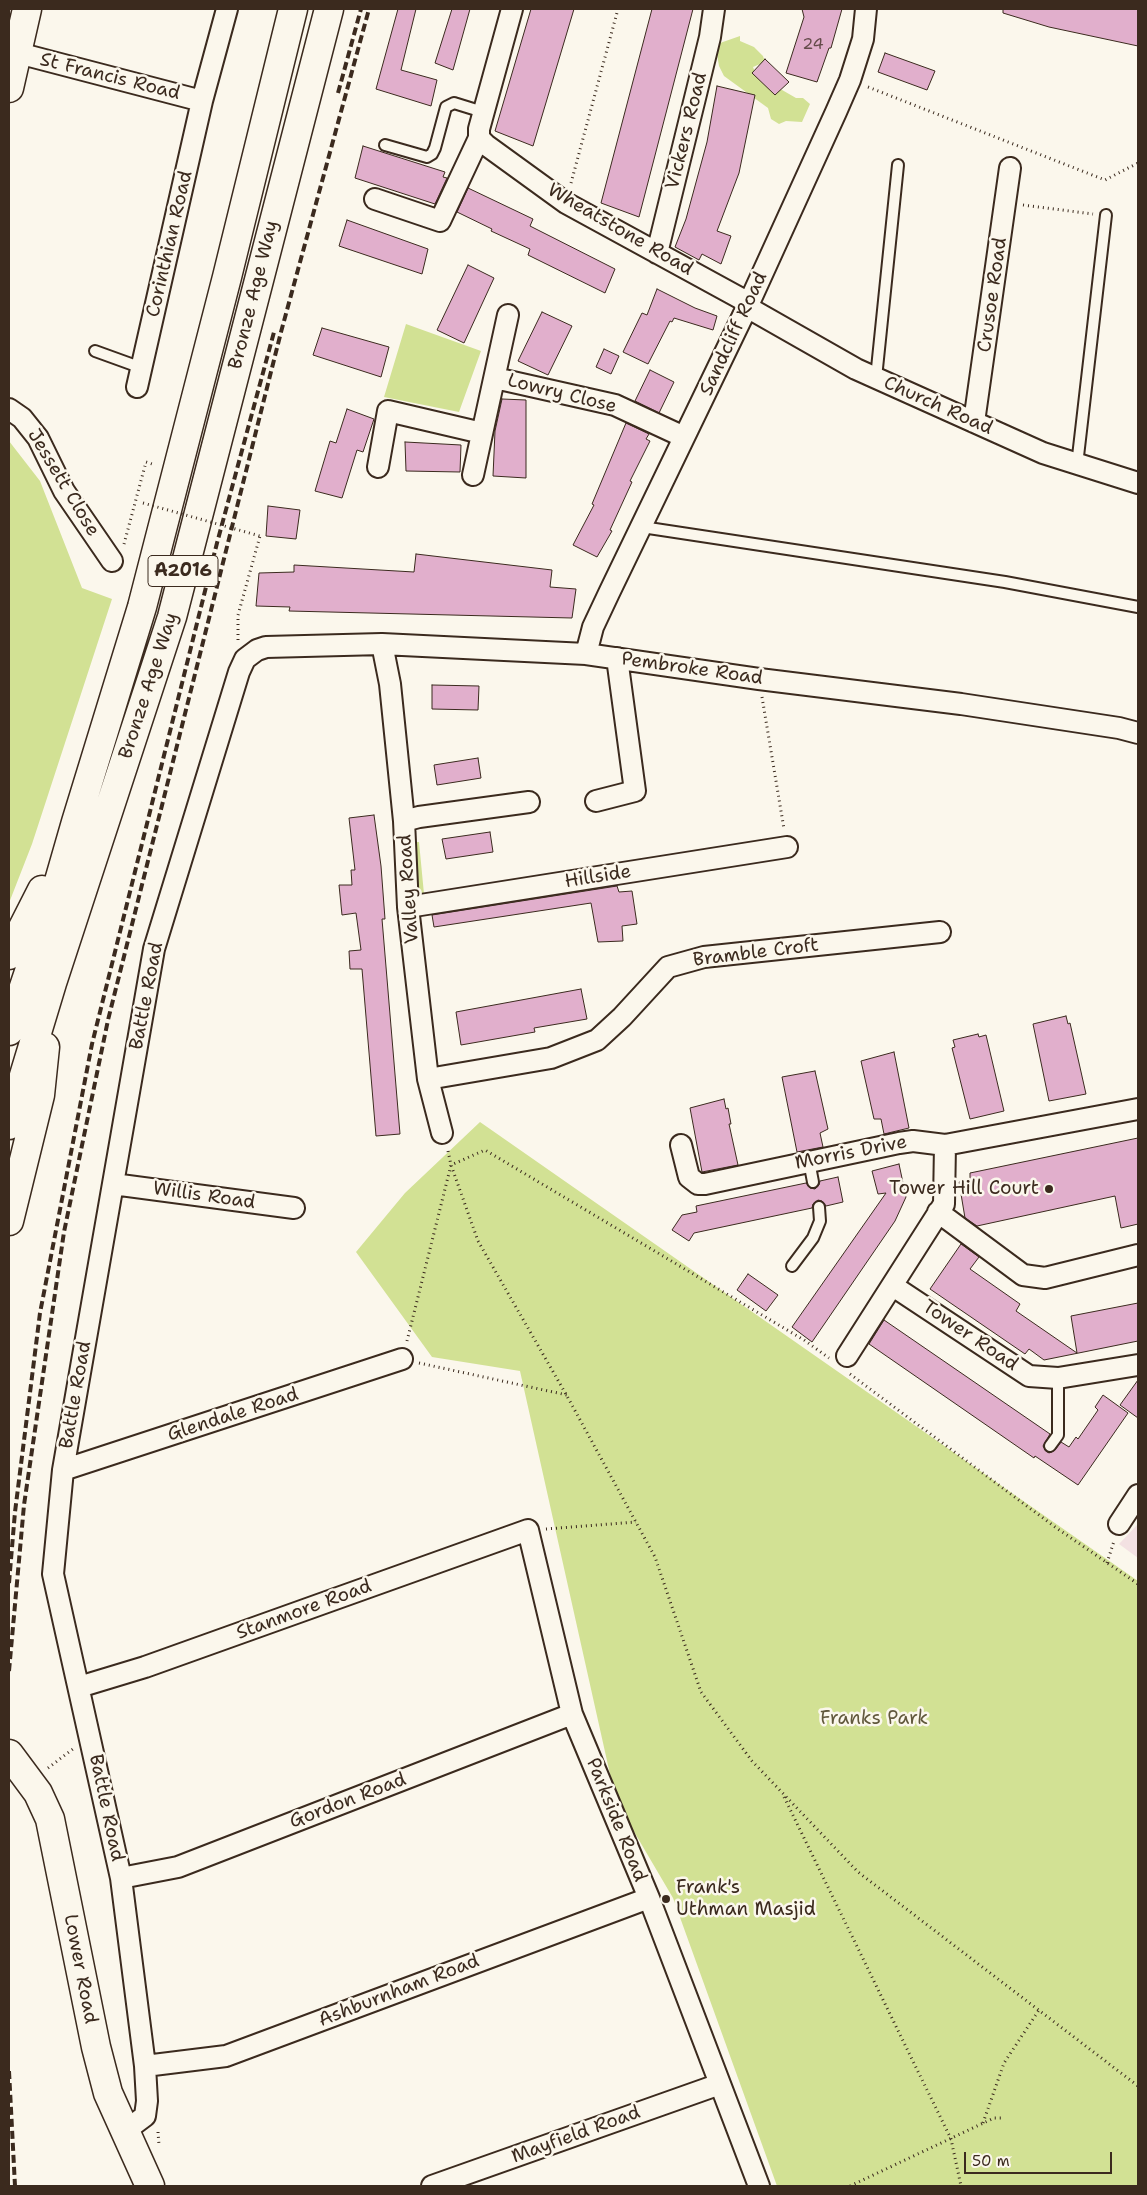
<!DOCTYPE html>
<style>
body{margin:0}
#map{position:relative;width:1147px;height:2195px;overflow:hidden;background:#fbf7ec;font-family:"Shantell Sans",sans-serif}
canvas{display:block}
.frame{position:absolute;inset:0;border:10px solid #3b2a1e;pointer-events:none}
.scale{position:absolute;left:964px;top:2152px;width:148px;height:22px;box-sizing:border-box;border:2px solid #3b2a1e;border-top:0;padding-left:6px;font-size:15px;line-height:18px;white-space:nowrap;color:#3b2a1e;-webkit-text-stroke:4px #fbf7ec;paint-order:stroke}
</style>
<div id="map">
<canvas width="1147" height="2195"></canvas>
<div class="frame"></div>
<div class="scale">50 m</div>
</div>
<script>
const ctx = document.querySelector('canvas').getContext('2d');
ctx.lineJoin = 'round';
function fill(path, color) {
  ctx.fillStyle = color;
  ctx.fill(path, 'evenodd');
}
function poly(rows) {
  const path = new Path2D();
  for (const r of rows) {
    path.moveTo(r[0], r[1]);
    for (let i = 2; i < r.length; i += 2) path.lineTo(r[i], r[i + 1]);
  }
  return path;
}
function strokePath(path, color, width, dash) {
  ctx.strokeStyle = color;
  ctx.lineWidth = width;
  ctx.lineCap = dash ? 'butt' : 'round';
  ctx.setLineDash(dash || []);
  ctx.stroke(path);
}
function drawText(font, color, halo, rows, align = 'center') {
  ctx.font = font + ' "Shantell Sans",sans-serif';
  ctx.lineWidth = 5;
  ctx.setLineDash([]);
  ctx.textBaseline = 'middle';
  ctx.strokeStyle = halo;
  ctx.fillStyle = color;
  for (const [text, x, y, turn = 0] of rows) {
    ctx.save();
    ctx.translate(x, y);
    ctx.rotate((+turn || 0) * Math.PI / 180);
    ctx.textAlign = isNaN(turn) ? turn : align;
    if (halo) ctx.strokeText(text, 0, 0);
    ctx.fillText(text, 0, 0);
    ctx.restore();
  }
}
fill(poly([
 [1138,1524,1138,1558,1119,1544]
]), '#f3e1e2');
fill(poly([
 [740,36,740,41,754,47,763,56,765,62,753,67,756,75,796,98,803,98,810,104,802,122,786,121,779,124,771,119,768,108,724,76,719,66,717,54,720,43],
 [406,324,481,351,459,412,384,397],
 [9,441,40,481,82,588,112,599,32,844,9,903],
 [414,842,419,842,424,894,419,894],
 [480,1122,1138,1581,1138,2186,777,2186,673,1898,616,1801,520,1371,432,1357,356,1252,405,1193]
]), '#d2e194');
const building = poly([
 [398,9,416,9,401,70,437,80,431,106,376,89,398,9],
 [452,9,470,9,453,70,435,63,452,9],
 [531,9,574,9,533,146,495,131,531,9],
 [652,9,693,9,639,217,601,203,652,9],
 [802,9,842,9,831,48,829,48,817,82,786,73,804,17,802,9],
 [1003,9,1138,9,1138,46,1049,27,1003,13,1003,9],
 [885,53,935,71,927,90,878,72,885,53],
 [765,59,789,82,775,95,752,73,765,59],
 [717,86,755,95,739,173,717,231,731,236,721,264,702,254,699,260,675,247,686,219,707,142,717,86],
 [363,146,445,172,443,177,447,178,435,204,355,178,363,146],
 [468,188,533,219,530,226,615,269,605,293,528,255,530,249,491,231,492,229,457,212,468,188],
 [347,220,428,249,422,274,339,246,347,220],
 [468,265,494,278,464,343,437,330,468,265],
 [657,289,695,308,717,316,713,330,674,318,672,322,670,321,648,364,623,352,642,313,647,315,657,289],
 [542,312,572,326,548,375,518,361,542,312],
 [322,328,389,347,381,377,313,355,322,328],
 [604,349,619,356,611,374,596,367,604,349],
 [650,370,674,382,659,413,635,401,650,370],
 [502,399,526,400,526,478,493,476,495,431,502,399],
 [347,409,374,419,363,452,357,450,342,498,315,491,330,441,336,443,347,409],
 [626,423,649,434,646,439,650,441,630,481,632,482,610,530,612,531,597,557,573,545,594,505,592,504,626,423],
 [405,442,461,445,460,472,406,471,405,442],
 [268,506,300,510,296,539,266,536,268,506],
 [416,554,552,570,550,587,576,589,572,618,289,611,290,607,256,606,259,573,294,572,294,565,414,572,416,554],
 [432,685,479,686,478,710,432,709,432,685],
 [478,758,481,778,437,785,434,765,478,758],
 [374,815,381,866,385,919,382,919,400,1134,376,1136,362,969,350,969,349,951,361,950,356,913,342,915,339,885,352,885,351,870,355,870,349,818,374,815],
 [490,832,493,852,446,859,442,839,490,832],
 [617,886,619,892,632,891,637,924,622,926,623,941,598,942,591,903,434,927,432,915,617,886],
 [581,989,587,1019,534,1028,535,1032,461,1045,456,1012,581,989],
 [1066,1016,1068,1024,1070,1023,1086,1094,1049,1101,1033,1024,1066,1016],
 [978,1034,979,1037,986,1035,1004,1111,970,1119,952,1048,955,1047,953,1040,978,1034],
 [894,1052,909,1128,884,1134,881,1119,874,1119,861,1061,894,1052],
 [815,1071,828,1129,820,1133,823,1147,797,1152,782,1077,815,1071],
 [724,1099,726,1109,728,1108,731,1124,729,1124,738,1165,702,1172,690,1108,724,1099],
 [1138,1138,1138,1224,1121,1228,1115,1196,977,1226,965,1218,959,1182,970,1180,970,1173,1138,1138],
 [899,1164,906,1197,895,1221,812,1342,792,1327,886,1193,878,1194,872,1171,899,1164],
 [838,1177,843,1202,826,1206,822,1201,818,1200,813,1204,812,1208,694,1233,689,1241,672,1230,682,1215,697,1212,696,1206,806,1183,810,1188,815,1189,819,1185,820,1181,838,1177],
 [961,1244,979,1257,970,1269,1020,1304,1016,1311,1077,1353,1071,1316,1138,1303,1138,1341,1044,1360,1029,1349,1025,1354,930,1289,961,1244],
 [748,1274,778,1295,766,1311,737,1290,748,1274],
 [884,1320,1050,1434,1043,1446,1046,1451,1049,1453,1055,1450,1061,1442,1069,1447,1076,1437,1078,1439,1098,1410,1095,1407,1103,1395,1128,1413,1078,1485,1035,1456,1034,1458,869,1344,884,1320],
 [1138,1380,1138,1418,1120,1405,1138,1380]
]);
fill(building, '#e1afcc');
strokePath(building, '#3b2a1e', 1);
const lane = poly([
 [385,145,427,157,432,154,435,148,446,107,454,103,483,112],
 [95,351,142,368],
 [876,378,898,165],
 [1077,465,1106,215],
 [642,527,1005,582,1138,607],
 [809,1161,813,1182],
 [792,1266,813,1238,820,1221,819,1207],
 [1050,1446,1058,1435,1058,1378]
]);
const street = poly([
 [18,53,202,101],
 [479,138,486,145,566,203,749,303],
 [375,199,440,221,479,138,479,129,512,9],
 [657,253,710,37,714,9],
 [747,307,856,369,1043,453,1138,483],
 [495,378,615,405,684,437],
 [137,387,202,101,227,9],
 [9,409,22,418,38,438,64,491,112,561],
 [974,422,1010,168],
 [378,467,388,411,482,433],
 [473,475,508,315],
 [382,644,390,684,404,821,408,907,428,1079,442,1133],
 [586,654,593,627,609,593,749,303,836,112,850,80,863,39,866,9],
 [596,801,635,791,617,658],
 [404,821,419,817,529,802],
 [408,907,787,847],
 [428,1079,551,1058,597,1040,622,1017,668,967,704,957,940,932],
 [681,1145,689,1177,698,1184,705,1184,899,1143,913,1141,945,1145,1138,1109],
 [113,1184,294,1208],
 [938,1212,1023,1275,1045,1278,1138,1255],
 [893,1286,1029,1376,1058,1378,1138,1365],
 [847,1356,944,1204,945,1145],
 [63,1470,402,1359],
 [1119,1524,1138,1495],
 [79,1687,145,1667,528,1530,572,1714,649,1898,759,2186],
 [121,1878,178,1867,572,1714],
 [145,2066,226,2056,649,1898],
 [125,2131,145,2116,147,2101,145,2066,121,1878,53,1574,63,1470,154,949,239,672,245,659,257,650,266,647,382,644,586,654,759,679,961,704,1119,728,1138,733],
 [432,2186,720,2084]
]);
const secondary = poly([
 [9,88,27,9],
 [9,1754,38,1793,50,1819,96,2047,108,2093,150,2186]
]);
const primary = poly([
 [9,955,42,890],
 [9,1031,55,895,76,822,142,607,227,277,293,9],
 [9,1125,52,983,172,617,329,9],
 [9,1221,40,1095,45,1047]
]);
strokePath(lane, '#3b2a1e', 14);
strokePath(street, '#3b2a1e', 24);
strokePath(secondary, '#3b2a1e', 31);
strokePath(primary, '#3b2a1e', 31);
strokePath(poly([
 [868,87,1105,180,1138,163],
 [571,183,618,9],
 [1023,205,1093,214],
 [124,544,146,462,155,465],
 [238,640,238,615,260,536],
 [762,697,784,829],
 [448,1151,451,1165,478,1241,567,1396,655,1557,701,1692,752,1761,858,1872,1138,2086],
 [407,1341,451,1165,485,1150,804,1340,829,1358],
 [419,1363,567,1395],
 [850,1374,1055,1527,1138,1584],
 [546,1529,636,1522],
 [1107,1563,1114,1541],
 [48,1768,73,1749],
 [784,1797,951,2139,961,2186],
 [983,2123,1004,2063,1039,2010],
 [158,2132,159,2145],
 [850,2186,994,2118,1002,2118]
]), '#3b2a1e', 3, [1, 4]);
strokePath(lane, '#fbf7ec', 10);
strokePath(street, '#fbf7ec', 20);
strokePath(secondary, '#fbf7ec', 28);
strokePath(primary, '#fbf7ec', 28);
strokePath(poly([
 [338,93,361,9],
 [9,1583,15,1512,40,1313,92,1044,217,543,274,332],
 [9,1671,24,1505,64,1232,108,1020,281,332,369,9],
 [9,2071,15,2186]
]), '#3b2a1e', 4, [8, 4]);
strokePath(poly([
 [143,503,260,536]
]), '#3b2a1e', 3, [1, 4]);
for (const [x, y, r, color] of [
 [1049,1189,5,"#3b2a1e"],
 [666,1899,5,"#3b2a1e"]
]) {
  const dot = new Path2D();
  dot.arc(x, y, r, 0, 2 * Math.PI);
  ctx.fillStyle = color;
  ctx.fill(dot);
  strokePath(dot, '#fbf7ec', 2);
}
drawText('16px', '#644b4a', null, [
 ["24",813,45]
]);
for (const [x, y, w] of [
 [183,571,70]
]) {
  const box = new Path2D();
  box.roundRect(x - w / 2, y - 15.5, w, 31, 4);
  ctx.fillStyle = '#fbf7ec';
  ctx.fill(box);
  strokePath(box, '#3b2a1e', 1);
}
drawText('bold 18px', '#3b2a1e', null, [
 ["A2016",183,571]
]);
drawText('19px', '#3b2a1e', '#fbf7ec', [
 ["St Francis Road",110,77,14],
 ["Vickers Road",687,131,-76],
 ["Wheatstone Road",620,230,30],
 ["Corinthian Road",170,244,-77],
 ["Bronze Age Way",254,295,-76],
 ["Crusoe Road",993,295,-82],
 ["Sandcliff Road",734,334,-65],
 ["Lowry Close",562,394,14],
 ["Church Road",938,406,24],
 ["Jessett Close",63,483,59],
 ["Pembroke Road",692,669,8],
 ["Bronze Age Way",149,686,-72],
 ["Hillside",598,877,-9],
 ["Valley Road",409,889,-94],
 ["Bramble Croft",756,953,-7],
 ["Battle Road",147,996,-79],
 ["Morris Drive",851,1153,-11],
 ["Willis Road",204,1196,8],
 ["Tower Road",970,1336,34],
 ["Battle Road",76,1395,-80],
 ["Glendale Road",233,1415,-18],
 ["Stanmore Road",304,1610,-20],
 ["Gordon Road",348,1801,-21],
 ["Battle Road",106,1808,78],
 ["Parkside Road",616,1820,68],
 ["Lower Road",80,1969,79],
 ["Ashburnham Road",399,1991,-21],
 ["Mayfield Road",576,2135,-20]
]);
drawText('19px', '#3b2a1e', '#fbf7ec', [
 ["Tower Hill Court",1039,1189],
 ["Frank's",676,1888,"left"],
 ["Uthman Masjid",676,1910,"left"]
], 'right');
drawText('19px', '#61583c', '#fbf7ec', [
 ["Franks Park",874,1719]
]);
</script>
